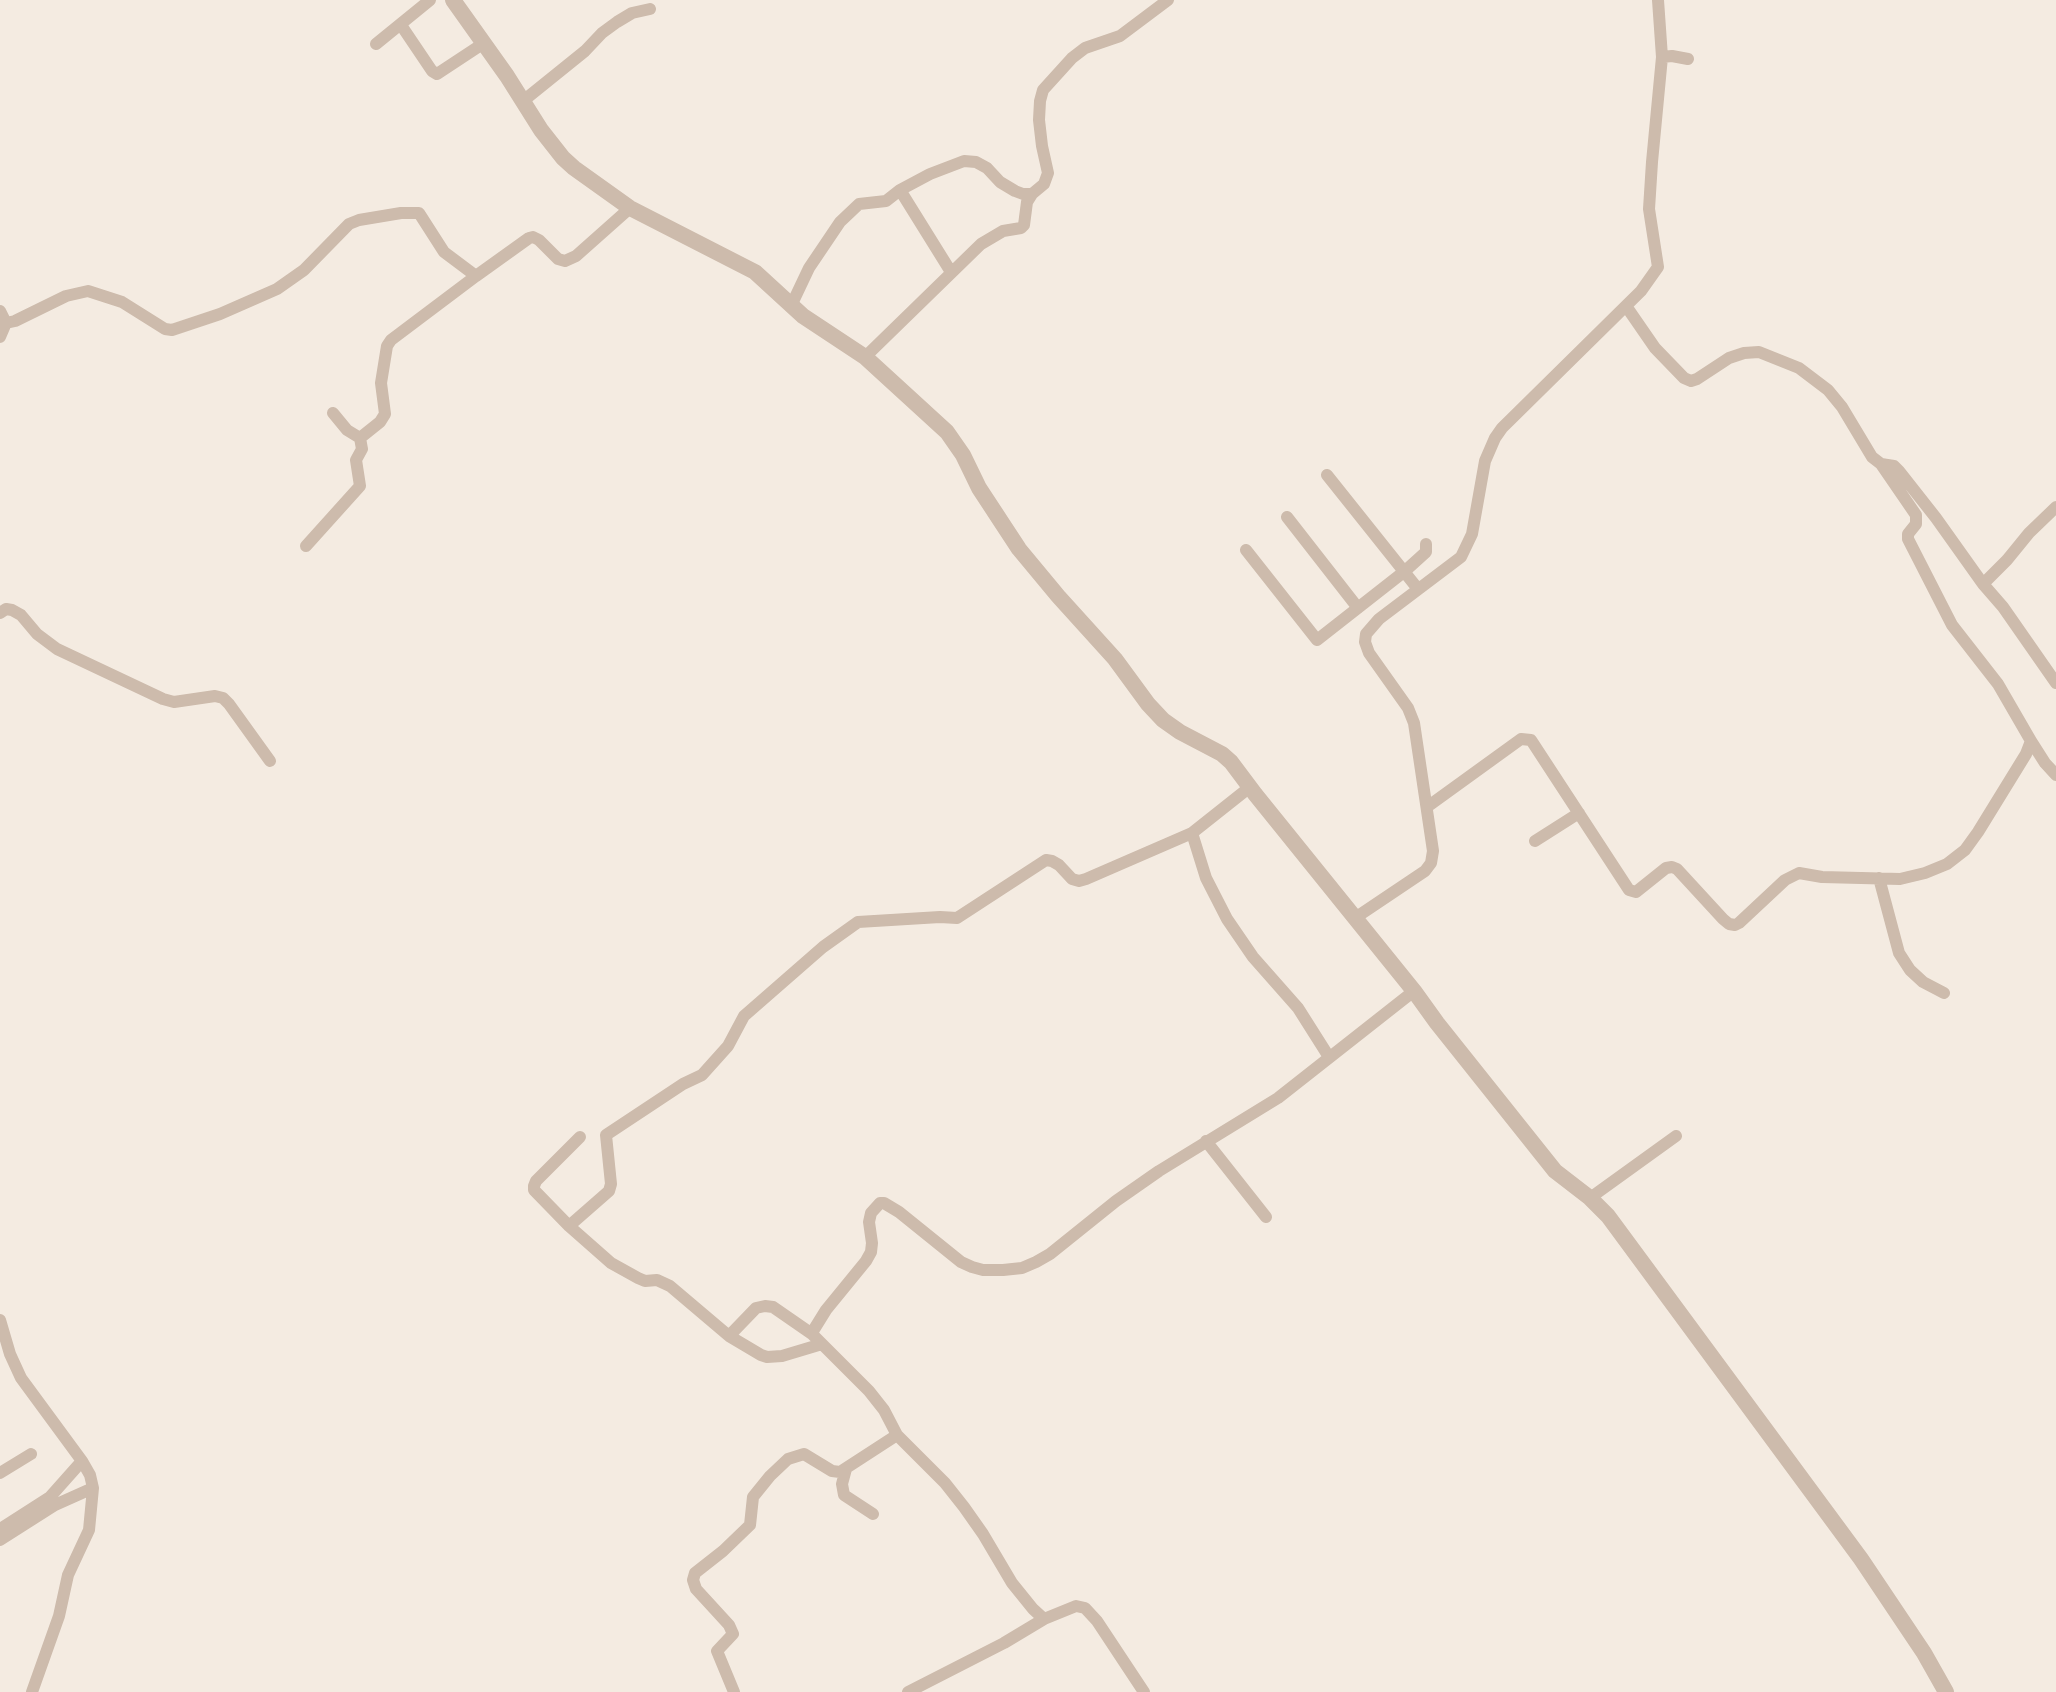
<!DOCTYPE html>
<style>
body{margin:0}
canvas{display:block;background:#f4ebe1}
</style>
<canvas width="2056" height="1692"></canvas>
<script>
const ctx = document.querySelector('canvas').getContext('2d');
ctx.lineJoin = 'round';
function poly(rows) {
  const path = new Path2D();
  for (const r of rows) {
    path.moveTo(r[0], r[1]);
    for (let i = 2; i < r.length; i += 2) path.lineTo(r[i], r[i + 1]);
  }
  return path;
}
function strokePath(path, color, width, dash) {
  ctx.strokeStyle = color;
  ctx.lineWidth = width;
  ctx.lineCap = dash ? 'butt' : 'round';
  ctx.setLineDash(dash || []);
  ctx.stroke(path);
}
strokePath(poly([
 [401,25,432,71,437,74,484,43],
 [376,44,430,0],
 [1662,57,1672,56,1688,59],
 [523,101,585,51,602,33,617,22,632,13,650,9],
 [900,190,951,272],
 [791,306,809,268,840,222,859,204,886,201,900,190,930,174,964,161,976,162,987,168,1000,182,1015,191,1023,194,1032,194,1044,184,1048,173,1042,146,1039,120,1040,101,1043,90,1072,58,1085,48,1120,36,1168,0],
 [1626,306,1655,348,1684,378,1691,381,1697,379,1729,358,1744,353,1759,352,1799,368,1828,390,1842,407,1872,457,1881,464,1894,466,1899,471,1936,518,1983,584,2003,607,2056,683],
 [0,311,6,323,15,321,66,296,88,291,122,302,165,329,172,330,220,314,277,289,304,270,349,224,359,220,401,213,419,213,444,252,476,276,529,238,533,237,539,240,558,259,565,261,576,256,630,208],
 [0,337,6,323],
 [865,357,981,244,1003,231,1021,228,1024,225,1027,202,1032,194],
 [333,413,347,430,360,438,380,422,385,414,381,383,387,346,391,340,476,276],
 [1327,475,1418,589],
 [1287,517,1358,608],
 [306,546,360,486,356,460,362,449,360,438],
 [1246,550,1317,640,1405,571,1426,552,1426,544],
 [1983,584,2007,560,2029,533,2056,507],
 [0,613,6,609,12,610,21,615,37,634,57,649,163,699,174,702,215,696,223,698,229,704,270,761],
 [2031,741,2045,763,2056,775],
 [1427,807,1521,739,1531,740,1629,890,1636,892,1666,868,1672,867,1677,869,1723,919,1729,924,1735,925,1739,923,1785,880,1799,873,1822,877,1900,879,1925,873,1947,864,1965,850,1978,832,2026,754,2031,741,1998,684,1952,625,1908,539,1908,534,1916,524,1916,515,1881,464],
 [1192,833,1206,878,1227,919,1253,957,1298,1008,1329,1057],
 [1535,841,1579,813],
 [1879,878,1899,953,1910,970,1923,982,1944,993],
 [1355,918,1425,871,1431,863,1433,851,1414,723,1408,708,1369,653,1365,642,1366,634,1379,619,1461,557,1472,534,1485,461,1495,438,1502,428,1641,291,1658,267,1649,209,1652,162,1662,57,1658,0],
 [580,1137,536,1181,534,1186,534,1190,569,1226,611,1263,638,1278,645,1281,657,1280,670,1286,729,1336,761,1355,767,1357,782,1356,822,1344],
 [1206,1141,1266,1217],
 [1590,1198,1676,1136],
 [569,1226,609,1191,611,1184,606,1135,683,1084,702,1075,728,1046,744,1016,823,947,858,922,940,917,957,918,1046,860,1052,861,1059,865,1072,879,1079,881,1086,879,1192,833,1250,787],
 [0,1320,10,1354,21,1378,82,1461,90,1475,93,1488,89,1530,68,1575,59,1616,32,1692],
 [729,1336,756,1308,765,1306,773,1307,812,1334],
 [846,1469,842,1484,844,1495,873,1514],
 [0,1473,31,1454],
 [0,1529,50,1497,82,1461],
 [0,1540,55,1505,93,1488],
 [734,1692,717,1651,733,1634,729,1625,696,1589,693,1580,695,1573,723,1551,750,1525,753,1497,770,1476,788,1459,804,1454,832,1471,840,1472,897,1435],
 [908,1692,1004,1643,1044,1619],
 [1144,1692,1097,1621,1085,1608,1076,1606,1044,1619,1033,1609,1012,1583,983,1534,964,1507,945,1483,897,1435,884,1410,869,1391,812,1334,813,1331,826,1310,866,1261,871,1252,872,1243,869,1222,871,1213,880,1203,884,1203,899,1212,961,1262,972,1267,983,1270,1003,1270,1022,1268,1036,1262,1050,1254,1116,1201,1159,1171,1278,1098,1414,991]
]), '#cdbbac', 12);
strokePath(poly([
 [453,0,507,76,541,130,563,158,574,168,630,208,755,272,803,316,865,357,947,432,963,455,979,488,1019,549,1058,596,1115,659,1148,704,1163,720,1180,732,1222,754,1231,762,1255,794,1414,991,1437,1023,1555,1171,1590,1198,1608,1216,1861,1559,1924,1653,1946,1692]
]), '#cdbbac', 16);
</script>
